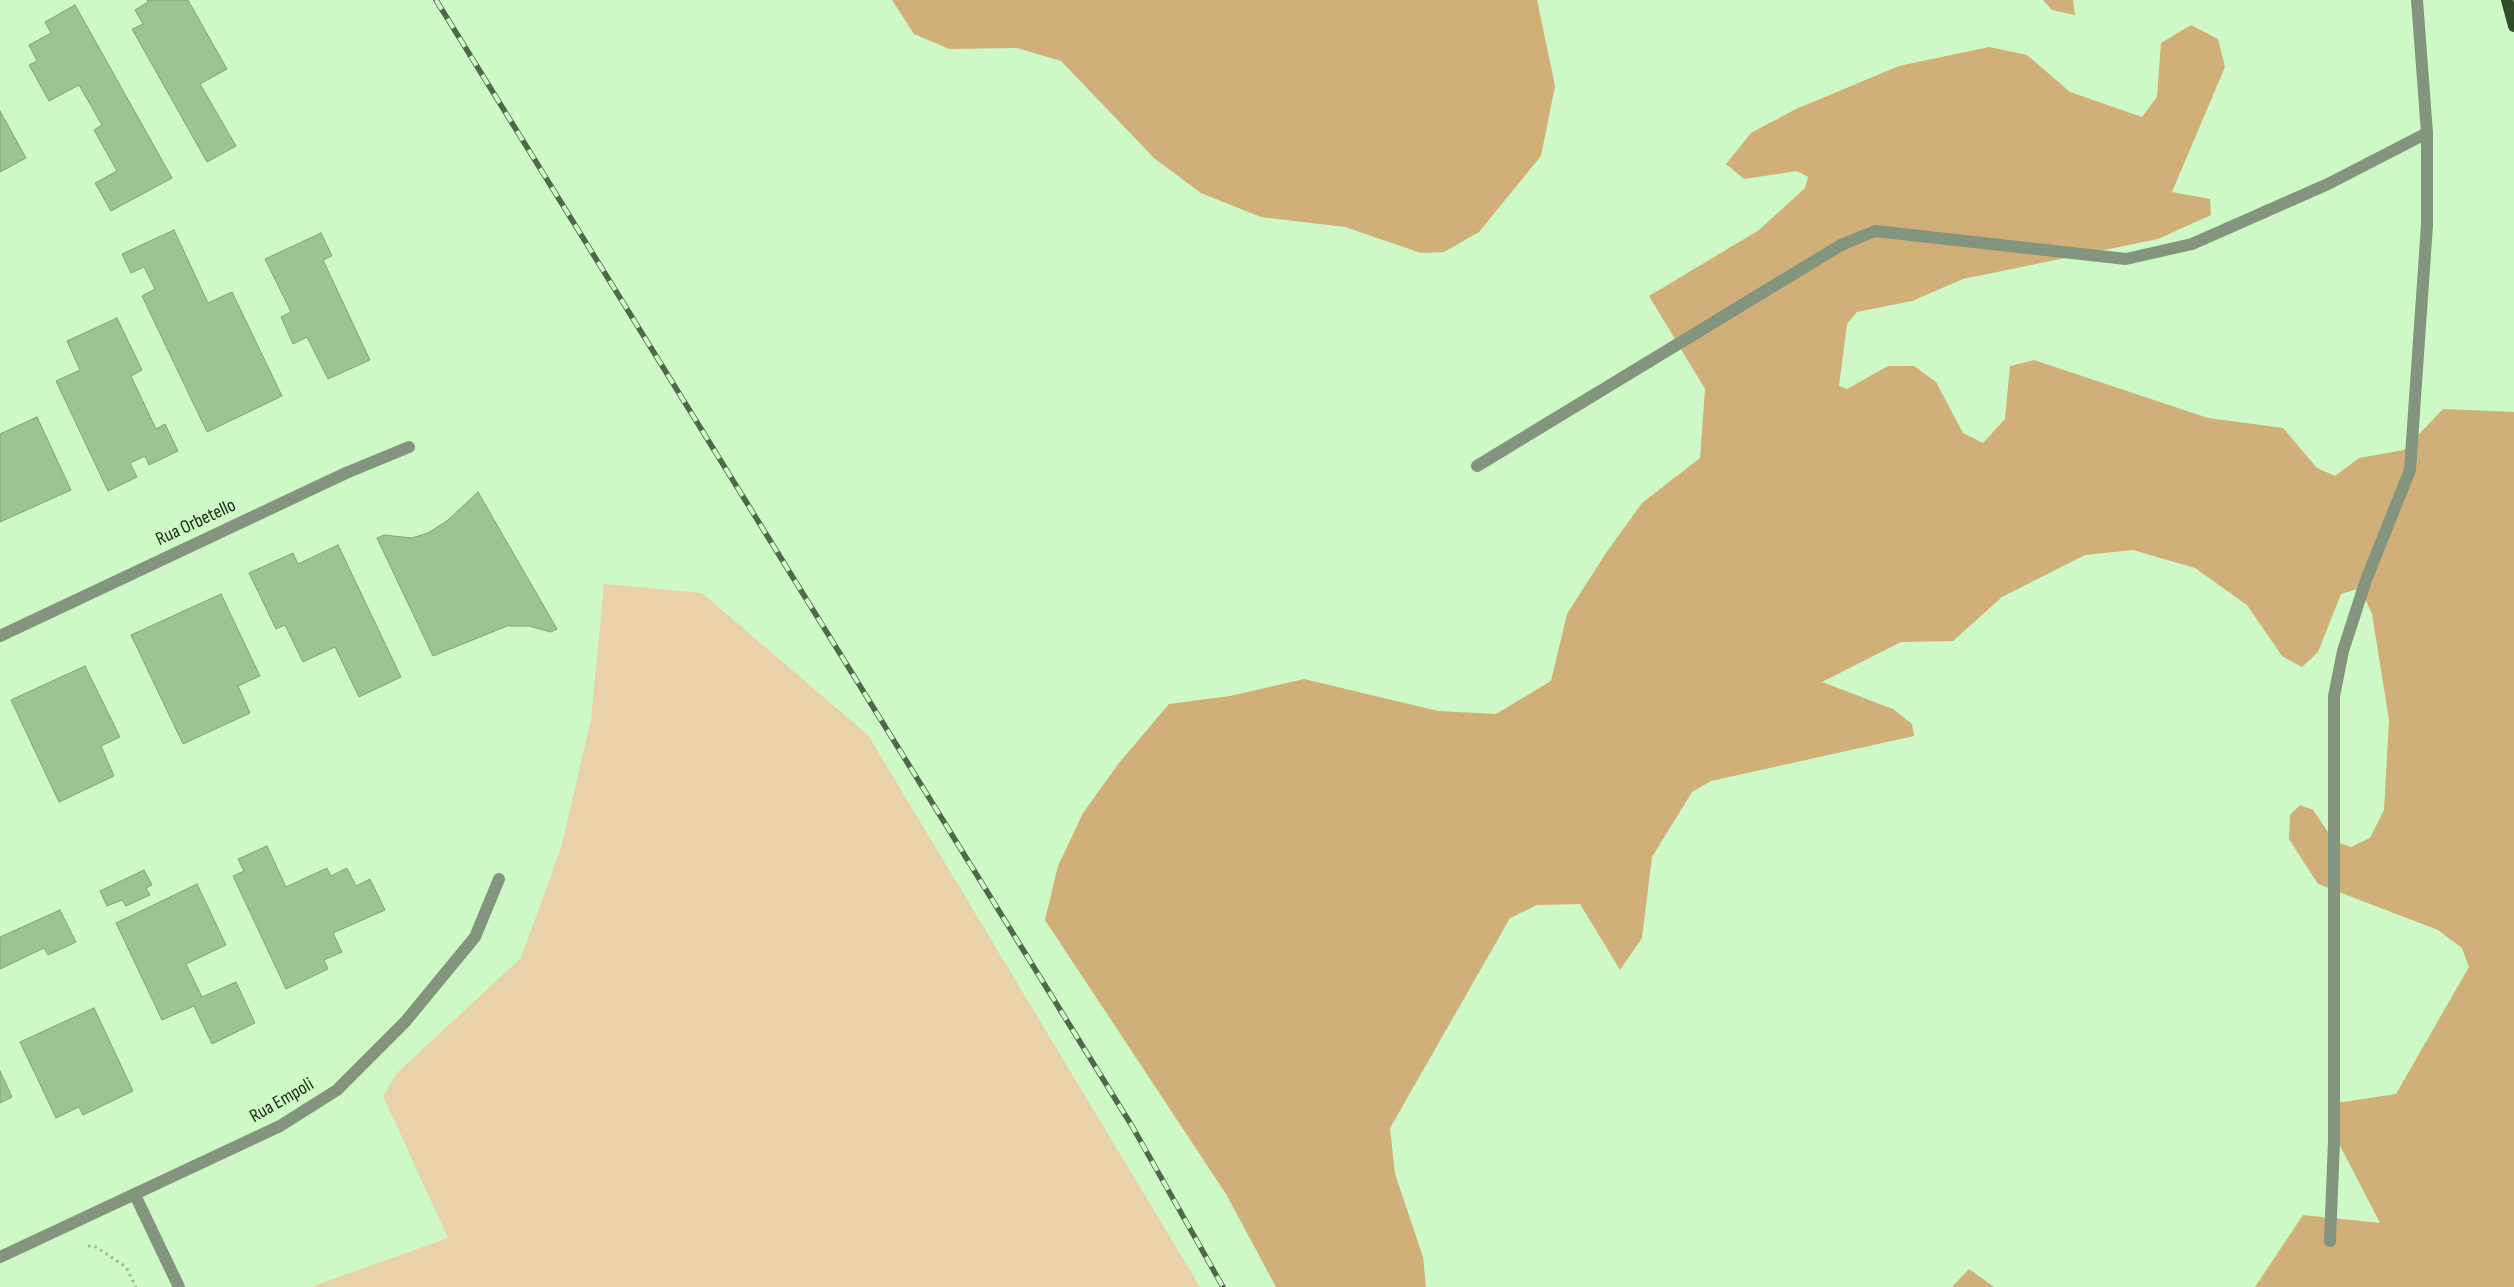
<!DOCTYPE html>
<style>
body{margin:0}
canvas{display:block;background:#cef8c5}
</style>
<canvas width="2514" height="1287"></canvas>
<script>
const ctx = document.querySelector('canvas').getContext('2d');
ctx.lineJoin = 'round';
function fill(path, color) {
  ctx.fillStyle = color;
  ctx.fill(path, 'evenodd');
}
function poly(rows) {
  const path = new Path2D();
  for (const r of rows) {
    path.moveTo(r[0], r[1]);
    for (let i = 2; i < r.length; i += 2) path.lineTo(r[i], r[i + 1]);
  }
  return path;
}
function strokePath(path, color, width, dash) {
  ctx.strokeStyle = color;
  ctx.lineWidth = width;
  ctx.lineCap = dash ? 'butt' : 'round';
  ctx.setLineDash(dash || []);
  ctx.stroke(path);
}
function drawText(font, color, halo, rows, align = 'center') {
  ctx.font = font + ' "Sofia Sans Condensed",sans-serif';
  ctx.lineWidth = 4.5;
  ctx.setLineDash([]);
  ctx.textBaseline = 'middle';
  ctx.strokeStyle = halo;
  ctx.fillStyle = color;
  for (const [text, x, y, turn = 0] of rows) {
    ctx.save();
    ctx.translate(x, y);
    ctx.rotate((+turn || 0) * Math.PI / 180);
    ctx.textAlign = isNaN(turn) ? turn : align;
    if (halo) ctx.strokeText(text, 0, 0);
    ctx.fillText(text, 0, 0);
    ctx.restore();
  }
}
fill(poly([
 [604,584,702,593,868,735,1200,1287,311,1287,448,1238,383,1096,398,1072,521,958,561,848,591,720]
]), '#e9d1a9');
fill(poly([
 [892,0,1537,0,1555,86,1541,156,1479,232,1444,252,1421,253,1345,227,1261,217,1201,193,1154,158,1061,61,1017,48,949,49,914,34],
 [2043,0,2073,0,2075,15,2052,10],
 [2191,25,2218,39,2225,67,2172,192,2210,199,2211,215,2158,239,1963,279,1912,301,1857,312,1847,324,1839,386,1847,389,1888,366,1914,366,1936,382,1963,433,1983,443,2005,419,2010,366,2034,360,2208,418,2283,428,2317,468,2335,476,2359,458,2404,450,2443,409,2514,412,2514,1287,2255,1287,2303,1215,2380,1223,2333,1132,2330,1104,2396,1094,2469,967,2462,948,2438,930,2318,884,2289,839,2290,815,2300,805,2313,810,2334,841,2351,847,2370,838,2384,810,2389,720,2372,614,2360,588,2341,594,2318,652,2302,667,2282,656,2247,605,2195,568,2133,550,2085,555,2002,597,1953,641,1901,642,1822,682,1893,709,1912,724,1914,736,1711,781,1692,792,1652,857,1642,938,1620,970,1580,904,1537,905,1510,918,1390,1128,1395,1174,1423,1257,1426,1287,1276,1287,1226,1194,1045,920,1058,866,1083,813,1119,763,1169,704,1230,696,1304,679,1438,711,1496,714,1551,681,1567,614,1606,553,1642,503,1700,458,1705,389,1649,296,1759,230,1805,188,1808,177,1797,171,1744,179,1726,164,1751,133,1796,109,1899,66,1989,47,2027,55,2070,92,2142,117,2157,97,2161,43],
 [1969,1269,1994,1287,1952,1287]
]), '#d0af78');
const building = poly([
 [147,0,188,0,227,69,200,84,236,146,207,162,132,29,143,24,135,10,148,2,147,0],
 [75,5,172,178,111,211,95,183,117,171,94,130,102,125,79,85,49,101,29,65,37,61,29,45,51,33,45,22,75,5],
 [0,111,26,158,0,172,0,111],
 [174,230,208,303,232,292,282,396,207,432,142,296,155,289,144,267,131,273,122,254,174,230],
 [321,233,332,256,323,260,370,360,328,379,307,337,293,344,281,317,291,312,265,259,321,233],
 [117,318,142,370,131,376,156,429,165,424,178,451,149,465,145,456,130,463,137,477,108,491,56,381,80,370,67,341,117,318],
 [37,417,71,490,0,522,0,434,37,417],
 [478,492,557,629,551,632,529,626,507,626,433,656,377,538,384,535,412,538,428,533,448,520,478,492],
 [338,545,401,677,359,697,335,647,303,662,285,625,276,629,249,573,293,553,298,564,338,545],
 [221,594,260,676,238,686,250,713,183,744,131,635,221,594],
 [85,666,120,737,101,746,114,776,59,802,11,700,85,666],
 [267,846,286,887,327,868,331,876,347,868,356,886,370,879,385,910,333,933,342,952,324,960,328,969,286,989,233,876,244,871,238,859,267,846],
 [144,870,152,885,146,888,150,895,126,906,122,900,107,906,100,891,144,870],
 [197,884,226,945,186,964,202,997,236,982,255,1023,212,1044,194,1006,162,1020,116,923,197,884],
 [60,910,76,942,48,955,44,948,0,969,0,937,60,910],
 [94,1008,133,1091,83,1115,79,1107,56,1118,20,1042,94,1008],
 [0,1071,12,1097,0,1103,0,1071]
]);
fill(building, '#9cc493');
strokePath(building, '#7da474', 1);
strokePath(poly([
 [88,1246,96,1247,126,1267,136,1287]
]), '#98ba91', 3, [2.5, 4]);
strokePath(poly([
 [1477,466,1841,245,1875,231,2126,259,2192,244,2328,184,2427,133]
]), '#83947f', 12);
strokePath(poly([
 [0,636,346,473,409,447],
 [135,1195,179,1287],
 [2330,1241,2334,1141,2334,696,2343,651,2366,580,2410,470,2427,225,2427,133,2417,0],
 [0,1257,280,1126,337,1090,405,1022,475,937,499,879]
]), '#83947f', 12);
strokePath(poly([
 [2507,0,2514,26]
]), '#304d29', 12);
const rail = poly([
 [436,0,1132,1126,1223,1287]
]);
strokePath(rail, '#50674b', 5.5);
strokePath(rail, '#cef8c5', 4, [11]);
drawText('19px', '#1b2b18', '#cef8c5', [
 ["Rua Orbetello",196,523,-25],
 ["Rua Empoli",282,1101,-30]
]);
</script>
